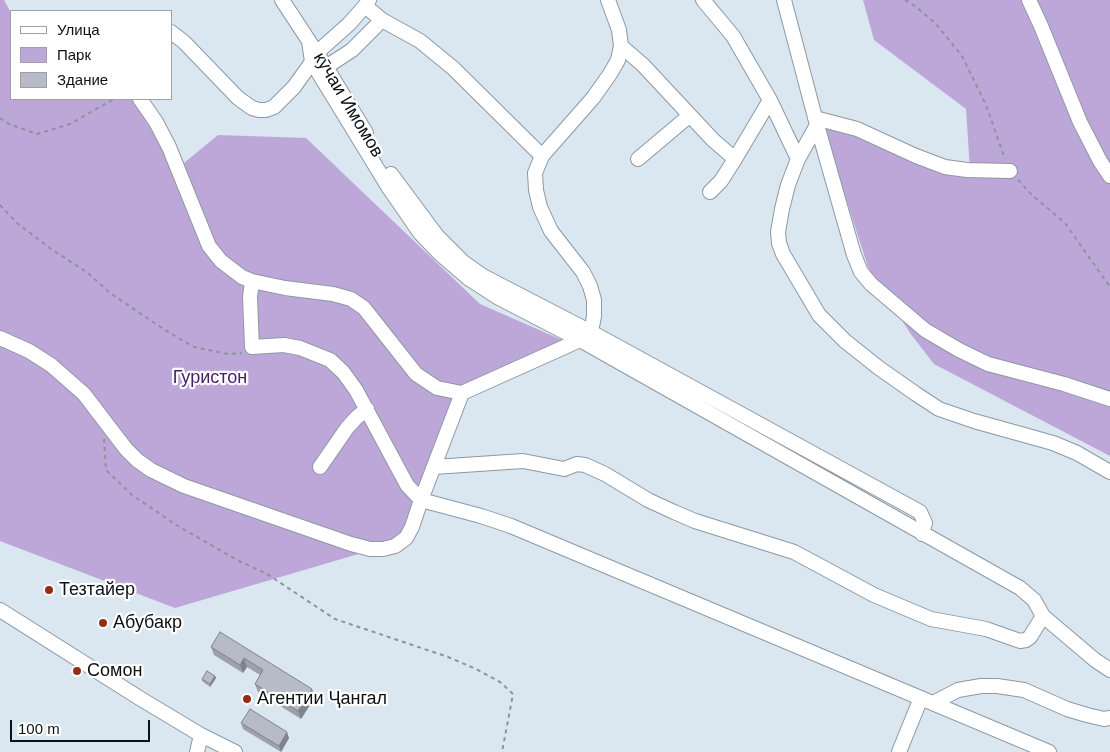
<!DOCTYPE html>
<meta charset="utf-8">
<style>
body{margin:0}
#map{position:relative;width:1110px;height:752px;overflow:hidden;background:#dae6f0;font-family:Helvetica,sans-serif}
canvas{display:block}
.legend{position:absolute;left:10px;top:10px;width:162px;height:90px;box-sizing:border-box;background:#fff;border:1px solid #9ea0a1;margin:0;padding:6px 9px;list-style:none;font-size:15px;color:#0d1114}
.legend li{display:flex;align-items:center;gap:10px;height:25px}
.legend b{width:25px;border:1px solid #9ea0a1}
.scale{position:absolute;left:10px;top:720px;width:140px;height:22px;box-sizing:border-box;border:2px solid #0d1114;border-top:0;padding-left:6px;font-size:15px;line-height:18px;white-space:nowrap;color:#0d1114;-webkit-text-stroke:4px #fff;paint-order:stroke}
</style>
<div id="map">
<canvas width="1110" height="752"></canvas>
<ul class="legend">
<li><b style="height:6px;background:#fff"></b>Улица</li>
<li><b style="height:14px;background:#bda7d9"></b>Парк</li>
<li><b style="height:14px;background:#b7bbc8"></b>Здание</li>
</ul>
<div class="scale">100 m</div>
</div>
<script>
const ctx = document.querySelector('canvas').getContext('2d');
ctx.lineJoin = 'round';
function fill(path, color) {
  ctx.fillStyle = color;
  ctx.fill(path, 'evenodd');
}
function poly(rows) {
  const path = new Path2D();
  for (const r of rows) {
    path.moveTo(r[0], r[1]);
    for (let i = 2; i < r.length; i += 2) path.lineTo(r[i], r[i + 1]);
  }
  return path;
}
function strokePath(path, color, width, dash) {
  ctx.strokeStyle = color;
  ctx.lineWidth = width;
  ctx.lineCap = dash ? 'butt' : 'round';
  ctx.setLineDash(dash || []);
  ctx.stroke(path);
}
function drawText(font, color, halo, rows, align = 'center') {
  ctx.font = font + ' Helvetica,sans-serif';
  ctx.lineWidth = 4.5;
  ctx.setLineDash([]);
  ctx.textBaseline = 'middle';
  ctx.strokeStyle = halo;
  ctx.fillStyle = color;
  for (const [text, x, y, turn = 0] of rows) {
    ctx.save();
    ctx.translate(x, y);
    ctx.rotate((+turn || 0) * Math.PI / 180);
    ctx.textAlign = isNaN(turn) ? turn : align;
    if (halo) ctx.strokeText(text, 0, 0);
    ctx.fillText(text, 0, 0);
    ctx.restore();
  }
}
fill(poly([
 [0,0,4,0,11,13,11,99,134,99,174,171,218,135,306,138,480,304,569,343,460,399,406,540,175,608,0,541],
 [863,0,1110,0,1110,456,934,364,910,333,868,267,822,124,970,170,966,109,874,40]
]), '#bda7d9');
const minor = poly([
 [282,0,326,67,366,133],
 [369,0,365,6,382,20,420,41,453,68,542,156],
 [703,0,733,36,770,100,798,159],
 [784,0,817,125,854,255,861,272,871,284,925,330,959,350,988,364,1064,384,1110,399],
 [1029,0,1041,26,1080,122,1100,161,1110,176],
 [171,32,184,42,238,98,252,108,259,110,266,110,274,107,294,87,322,48,349,24,365,6],
 [309,41,312,62,389,188,420,233,439,253,468,278,499,298,580,340,1020,588,1034,600,1043,616,1030,637,1026,640,1020,641,986,629,931,619,874,595,794,552,695,521,674,512,648,500,605,474,585,465,577,464,564,469,523,461,434,467],
 [621,46,643,65,713,140,735,159,770,100],
 [326,67,352,50,382,20],
 [140,99,156,122,169,147,209,246,221,261,242,277,252,281,285,288,333,294,351,299,364,308,416,374,437,388,462,393],
 [815,118,857,129,916,156,945,167,967,170,1010,171],
 [817,125,798,159,788,185,782,209,778,232,779,243,783,254,819,315,845,341,879,368,916,394,939,409,974,421,1053,443,1077,453,1110,472],
 [638,159,689,116],
 [391,174,437,236,463,262,483,276,591,332,920,512,925,523,922,534],
 [710,192,721,181,735,159],
 [252,281,250,297,252,347,284,345,300,348,330,360,343,372,356,390,407,485,421,500,462,393,580,340,591,332,594,316,594,300,590,286,583,272,551,231,540,207,536,190,535,173,542,156,593,98,610,74,618,60,621,46,619,30,608,0],
 [0,338,29,351,51,365,84,394,126,449,137,460,151,470,184,486,351,544,370,549,383,549,395,546,406,538,412,527,421,500,481,516,511,526,1049,752],
 [320,467,347,428,356,418,367,409],
 [0,610,141,699,201,735,235,752],
 [1043,616,1095,660,1110,670],
 [933,703,958,690,981,686,997,686,1024,690,1067,709,1087,715,1104,719,1110,718],
 [197,752,201,735],
 [899,752,921,698]
]);
strokePath(minor, '#8d98a2', 16);
strokePath(poly([
 [905,0,915,6,936,24,962,56,986,105,1005,159],
 [0,118,9,124,37,134,70,124,114,99],
 [1018,180,1032,195,1065,223,1110,287],
 [0,205,17,223,51,249,88,273,110,293,165,330,194,347,228,354,242,353],
 [104,439,106,470,132,495,178,526,237,560,267,574,335,619,448,657,476,669,500,682,513,694,502,752]
]), '#8b949b', 2, [4, 4]);
strokePath(minor, '#fff', 14);
fill(poly([
 [220,632,315,697,301,719,258,692,255,684,260,675,247,667,243,673,214,655,211,647],
 [215,676,216,678,210,687,202,681,202,679],
 [241,723,289,738,281,752,243,729]
]), '#9da1ac');
fill(poly([
 [244,658,247,667,243,673,240,665],
 [215,676,216,678,210,687,210,684],
 [312,689,315,697,301,719,298,711],
 [287,732,289,738,281,752,279,746]
]), '#80838c');
const building = poly([
 [220,632,312,689,298,711,255,684,263,670,244,658,240,665,211,647,220,632],
 [207,671,215,676,210,684,202,679,207,671],
 [250,709,287,732,279,746,241,723,250,709]
]);
fill(building, '#b7bbc8');
strokePath(building, '#80838c', 1);
for (const [x, y, r, color] of [
 [49,590,5,"#952d14"],
 [103,623,5,"#952d14"],
 [77,671,5,"#952d14"],
 [247,699,5,"#952d14"]
]) {
  const dot = new Path2D();
  dot.arc(x, y, r, 0, 2 * Math.PI);
  ctx.fillStyle = color;
  ctx.fill(dot);
  strokePath(dot, '#fff', 2);
}
drawText('18px', '#0d1114', '#fff', [
 ["кӯчаи Имомов",348,105,59]
]);
drawText('18px', '#48216c', '#fff', [
 ["Гуристон",210,378]
]);
drawText('18px', '#0d1114', '#fff', [
 ["Тезтайер",59,590],
 ["Абубакр",113,623],
 ["Сомон",87,671],
 ["Агентии Ҷангал",257,699]
], 'left');
</script>
